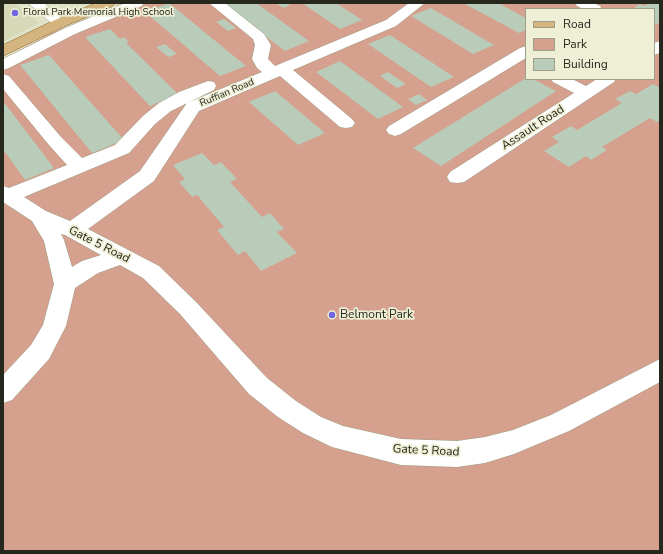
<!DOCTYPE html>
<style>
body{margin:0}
#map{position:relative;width:663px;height:554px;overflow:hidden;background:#e0e2c8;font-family:"Nunito Sans",sans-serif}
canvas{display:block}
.frame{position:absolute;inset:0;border:4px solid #26271d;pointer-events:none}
.legend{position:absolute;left:525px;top:8px;width:130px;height:72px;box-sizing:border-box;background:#eeefd5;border:1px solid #9e9f8b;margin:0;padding:5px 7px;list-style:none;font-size:12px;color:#26271d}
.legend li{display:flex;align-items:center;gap:8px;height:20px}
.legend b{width:20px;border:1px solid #9e9f8b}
</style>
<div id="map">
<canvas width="663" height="554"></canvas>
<div class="frame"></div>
<ul class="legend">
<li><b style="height:5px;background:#d5b57f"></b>Road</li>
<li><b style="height:11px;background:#d5a08d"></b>Park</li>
<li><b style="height:11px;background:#b9ccb9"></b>Building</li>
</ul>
</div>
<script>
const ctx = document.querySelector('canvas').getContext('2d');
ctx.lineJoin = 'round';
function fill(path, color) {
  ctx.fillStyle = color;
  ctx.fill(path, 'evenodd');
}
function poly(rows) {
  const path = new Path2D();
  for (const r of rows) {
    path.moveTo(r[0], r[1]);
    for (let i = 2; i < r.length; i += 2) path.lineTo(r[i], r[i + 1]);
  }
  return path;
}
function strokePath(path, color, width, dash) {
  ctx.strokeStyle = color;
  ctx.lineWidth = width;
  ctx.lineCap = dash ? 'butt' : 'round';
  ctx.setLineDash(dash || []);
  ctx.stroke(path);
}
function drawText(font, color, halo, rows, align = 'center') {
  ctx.font = font + ' "Nunito Sans",sans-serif';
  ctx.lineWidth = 3.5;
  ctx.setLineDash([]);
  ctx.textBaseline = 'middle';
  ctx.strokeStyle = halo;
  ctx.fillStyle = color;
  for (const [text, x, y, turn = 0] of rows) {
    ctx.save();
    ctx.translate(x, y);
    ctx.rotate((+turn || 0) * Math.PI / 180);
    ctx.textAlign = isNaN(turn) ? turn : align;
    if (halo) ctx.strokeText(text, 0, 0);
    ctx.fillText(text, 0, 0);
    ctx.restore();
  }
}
fill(poly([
 [3,3,15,3,39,23,3,42]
]), '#d6d8b7');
fill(poly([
 [123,3,660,3,660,551,3,551,3,59,52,33],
 [526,9,654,9,654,79,526,79]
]), '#d5a08d');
fill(poly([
 [169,3,246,66,220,76,145,12],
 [222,3,256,3,309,41,285,51],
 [276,3,287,3,290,5,283,8],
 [302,3,336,3,362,20,340,29],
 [463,3,498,3,526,18,526,30,519,33],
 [649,3,660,3,660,22,654,26,654,9,634,8,640,4,645,6],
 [431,8,494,45,473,54,411,16],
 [224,19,236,28,228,31,216,22],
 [110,29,120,39,124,37,129,42,126,43,178,94,150,106,85,37],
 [390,35,454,77,431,87,368,44],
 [165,44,177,54,168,57,156,47],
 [49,55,124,140,92,153,20,65],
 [340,61,403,107,378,119,316,72],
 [388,72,406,84,397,88,380,76],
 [526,78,526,79,533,79,556,91,441,166,413,148],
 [653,84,660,88,660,120,657,122,650,118,602,147,607,150,591,160,586,156,569,167,544,151,559,142,552,137,571,126,577,130,622,103,615,99,630,91,636,94],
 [275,91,325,133,298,145,249,102],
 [419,94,427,100,416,105,408,99],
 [3,101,54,168,25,180,3,149],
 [202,153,214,165,221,162,237,179,230,182,262,217,270,213,284,229,277,232,297,253,261,271,245,251,238,255,217,230,224,227,197,195,192,197,179,182,185,179,173,165]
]), '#b9ccb9');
const minor = poly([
 [28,3,44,3,67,23,65,26,60,27,55,26,28,3],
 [125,3,144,3,142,6,75,34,9,68,3,70,3,59,65,28,125,3],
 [209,3,225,3,264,34,271,45,268,59,275,66,386,20,409,3,425,3,396,26,293,70,352,119,355,123,352,127,346,128,340,127,280,76,199,111,154,181,88,229,159,266,196,302,267,378,296,401,321,417,343,426,401,439,457,441,485,437,513,430,551,415,660,359,660,382,569,431,514,454,485,463,457,467,401,465,332,447,303,433,278,417,249,394,180,314,143,278,120,265,98,273,75,288,66,326,49,359,12,400,3,403,3,375,31,345,43,325,54,284,44,241,32,221,3,202,3,186,9,188,67,165,49,145,3,89,3,74,9,76,61,137,82,158,115,145,143,116,159,103,179,92,208,81,214,82,216,86,214,90,171,111,155,124,129,153,24,197,46,211,70,221,140,171,187,103,262,72,257,68,252,59,255,45,253,39,209,3],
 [61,234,65,235,101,255,82,261,72,267,64,240,61,234],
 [575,3,594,3,600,6,602,9,583,9,577,6,575,3],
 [660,41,660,53,654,55,654,43,660,41],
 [526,46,526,58,401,134,395,136,389,134,386,130,389,126,520,48,526,46],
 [551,79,572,79,586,86,597,79,616,79,614,82,464,182,457,183,450,182,447,177,450,172,574,93,553,82,551,79]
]);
const major = poly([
 [96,3,115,3,113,6,65,26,3,56,3,45,55,20,96,3]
]);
strokePath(minor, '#9d9e86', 1);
strokePath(major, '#866325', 1);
fill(minor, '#fff');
fill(major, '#d5b57f');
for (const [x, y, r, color] of [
 [15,13,4,"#7067e1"],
 [332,315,4,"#7067e1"]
]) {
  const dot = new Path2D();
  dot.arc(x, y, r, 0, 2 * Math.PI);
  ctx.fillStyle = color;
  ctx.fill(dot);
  strokePath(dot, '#eeefd5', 1.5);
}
drawText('10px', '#26271d', '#eeefd5', [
 ["Floral Park Memorial High School",23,13]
], 'left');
drawText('10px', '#26271d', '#eeefd5', [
 ["Ruffian Road",227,93,-23]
]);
drawText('12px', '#26271d', '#eeefd5', [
 ["Assault Road",533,128,-33],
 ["Gate 5 Road",99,245,27],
 ["Gate 5 Road",426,451,3]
]);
drawText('12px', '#26271d', '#eeefd5', [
 ["Belmont Park",340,315]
], 'left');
</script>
